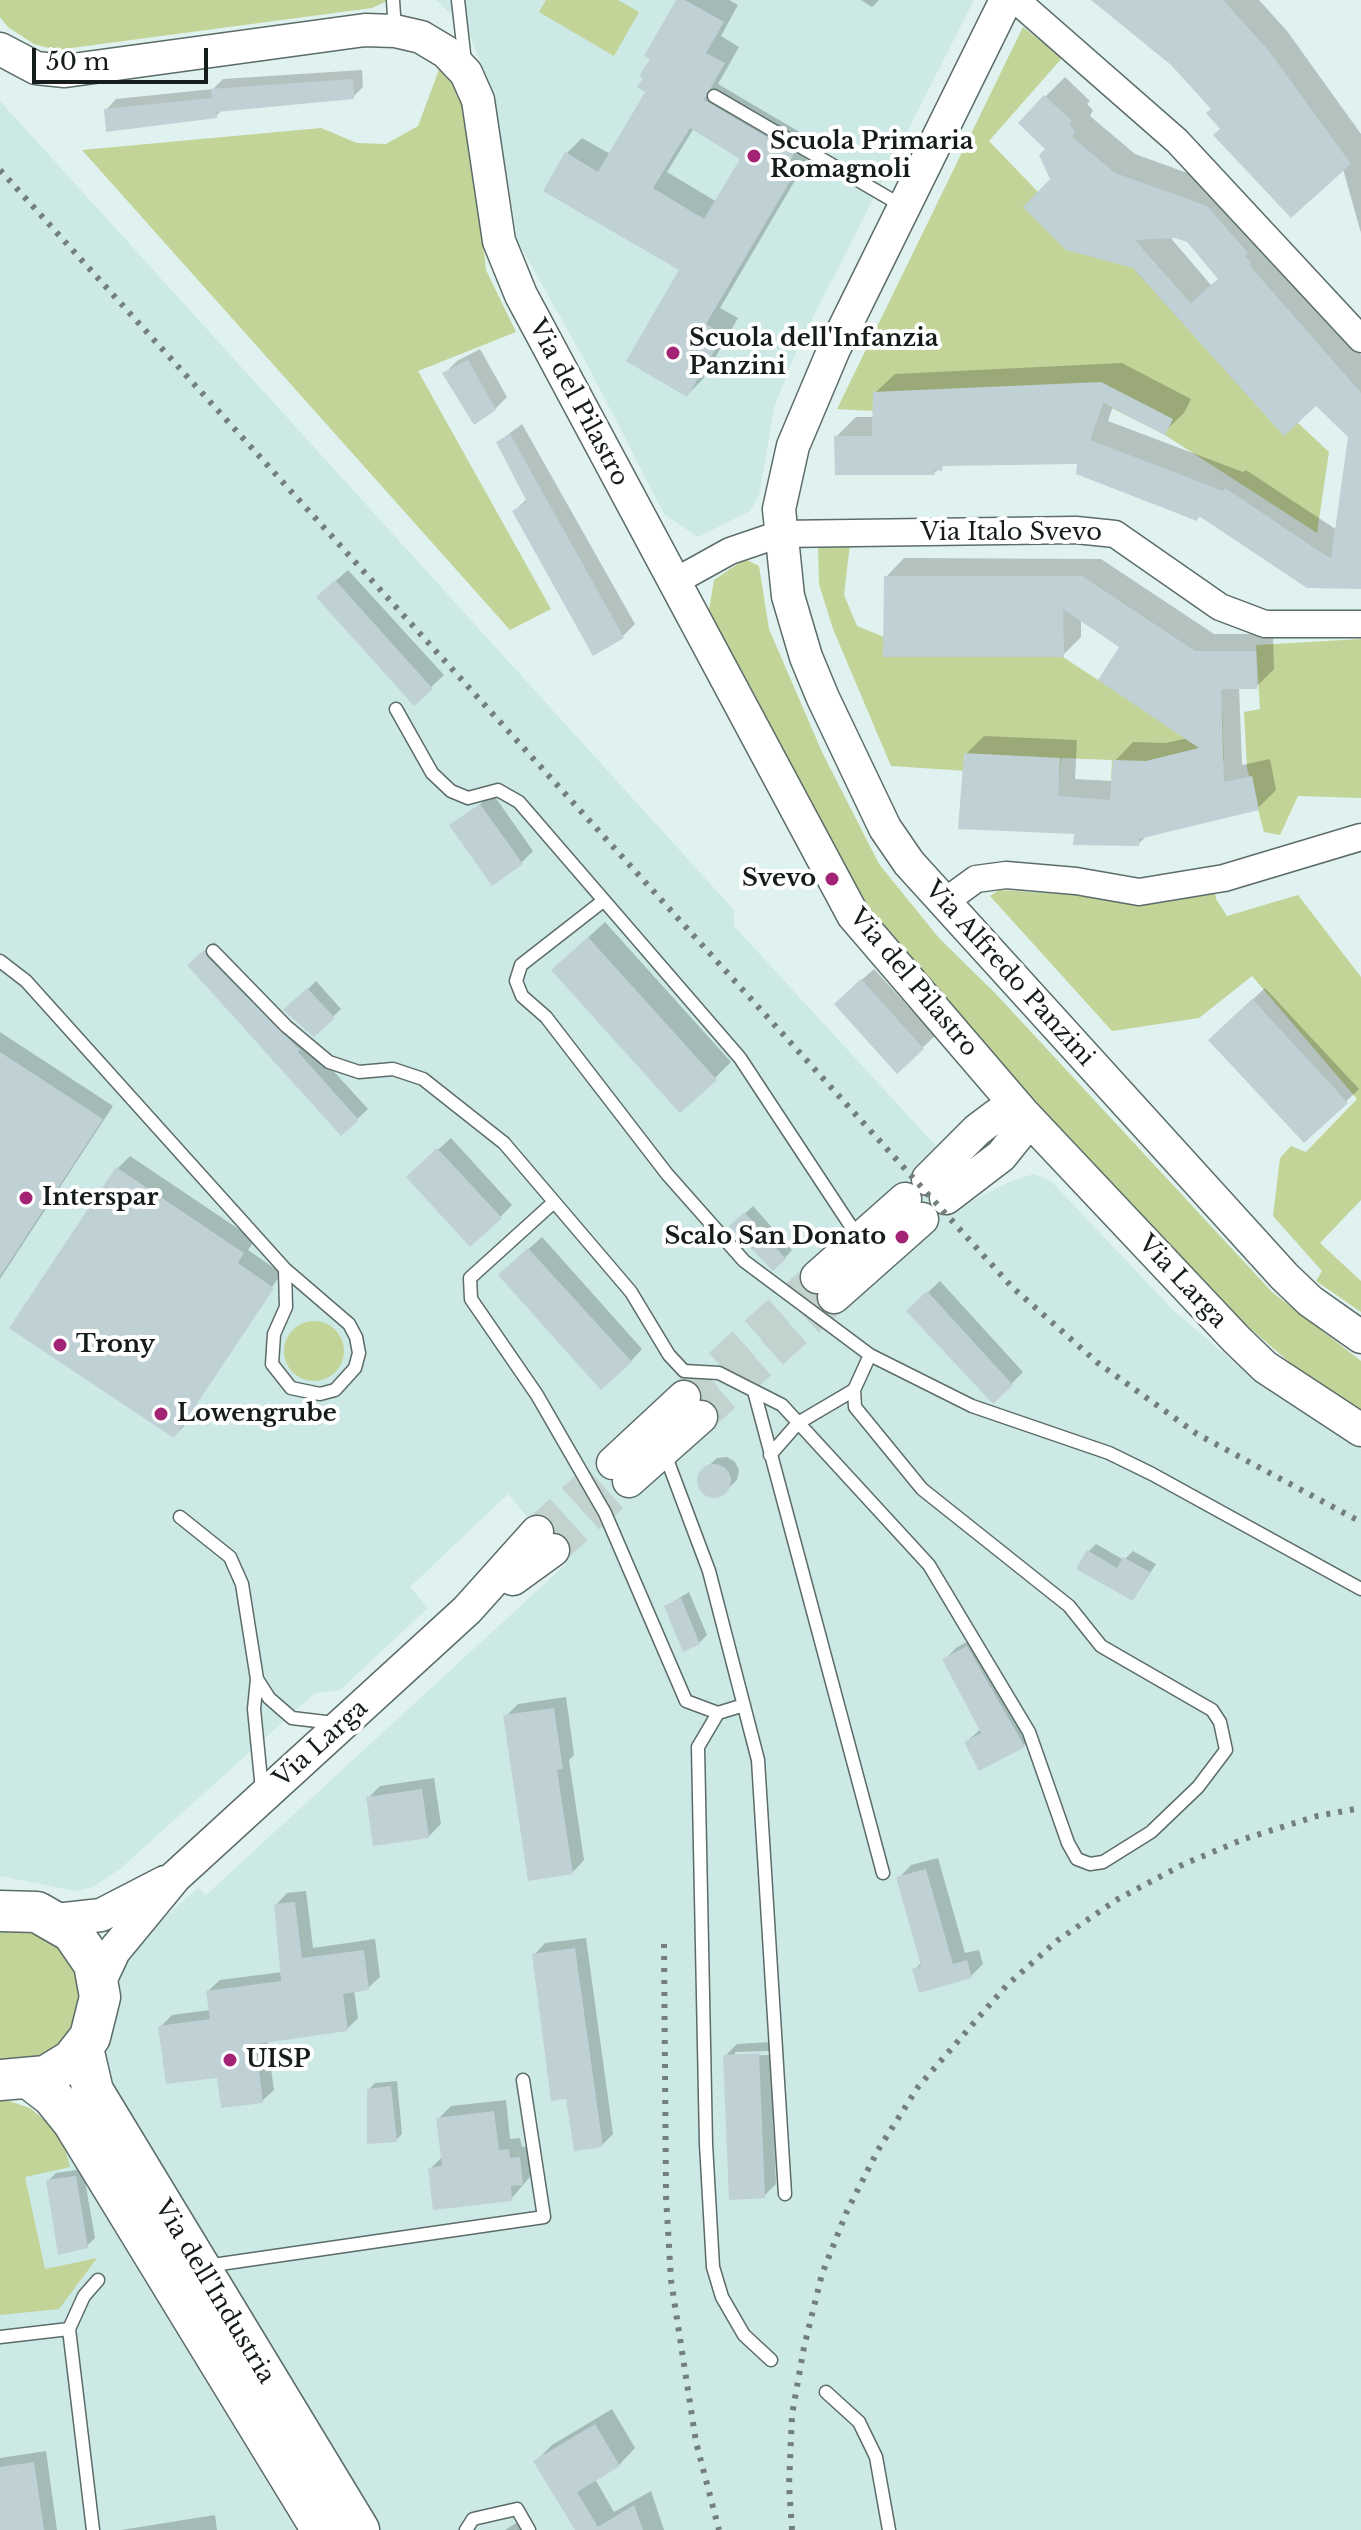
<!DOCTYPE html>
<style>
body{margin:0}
#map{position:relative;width:1361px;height:2530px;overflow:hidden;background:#e0f2ef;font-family:"Libre Baskerville",serif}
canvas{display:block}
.scale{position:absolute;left:32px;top:48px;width:176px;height:36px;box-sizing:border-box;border:4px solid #161c1c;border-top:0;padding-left:10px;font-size:24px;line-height:28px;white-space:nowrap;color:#161c1c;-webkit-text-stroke:6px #fff;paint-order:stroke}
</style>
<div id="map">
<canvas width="1361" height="2530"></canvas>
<div class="scale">50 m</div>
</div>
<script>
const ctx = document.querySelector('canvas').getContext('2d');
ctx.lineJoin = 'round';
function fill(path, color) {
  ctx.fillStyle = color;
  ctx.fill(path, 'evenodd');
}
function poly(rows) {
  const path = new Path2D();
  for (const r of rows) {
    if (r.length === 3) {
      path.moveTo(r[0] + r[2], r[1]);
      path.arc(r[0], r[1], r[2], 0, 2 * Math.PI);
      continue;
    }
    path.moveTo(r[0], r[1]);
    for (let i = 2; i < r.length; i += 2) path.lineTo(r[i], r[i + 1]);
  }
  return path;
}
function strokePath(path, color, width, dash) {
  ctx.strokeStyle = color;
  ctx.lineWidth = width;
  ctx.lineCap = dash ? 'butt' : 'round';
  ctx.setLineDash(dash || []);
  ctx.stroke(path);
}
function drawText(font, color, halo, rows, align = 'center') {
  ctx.font = font + ' "Libre Baskerville",serif';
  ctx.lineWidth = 8;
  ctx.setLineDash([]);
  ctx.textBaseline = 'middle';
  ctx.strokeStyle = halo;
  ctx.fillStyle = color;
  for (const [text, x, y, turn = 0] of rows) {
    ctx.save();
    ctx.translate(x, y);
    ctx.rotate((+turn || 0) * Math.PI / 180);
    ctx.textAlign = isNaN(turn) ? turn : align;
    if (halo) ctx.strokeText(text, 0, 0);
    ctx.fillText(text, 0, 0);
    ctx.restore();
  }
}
fill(poly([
 [436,0,974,0,798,347,774,408,759,496,750,511,698,537,664,514,589,368,518,242,493,93,467,29],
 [0,101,734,910,734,926,936,1146,916,1165,956,1209,1011,1181,1034,1174,1051,1181,1173,1310,1263,1387,1361,1449,1361,2530,378,2530,102,2067,115,1974,157,1924,198,1888,206,1895,566,1564,508,1494,410,1587,428,1608,340,1690,314,1694,120,1869,93,1887,76,1891,0,1876],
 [0,2101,47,2127,71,2160,296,2530,0,2530]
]), '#cde9e5');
fill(poly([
 [0,0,389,0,372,8,56,50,34,44,8,27,0,17],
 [546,0,618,0,639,12,614,56,539,12],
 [1023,27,1062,58,989,141,1038,192,1096,235,1143,249,1298,423,1329,452,1317,533,1165,435,1096,400,873,411,837,409],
 [440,67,463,94,476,173,486,270,516,332,418,371,551,609,510,630,82,150,321,128,357,143,386,144,418,126],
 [850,544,844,595,857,626,884,637,1063,657,1098,680,1222,711,1224,761,1140,781,1111,779,1112,760,1061,758,1059,777,891,766,833,629,819,584,818,546],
 [745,559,759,566,769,629,822,752,879,864,939,938,995,993,1272,1292,1361,1361,1361,1412,1295,1367,1229,1310,1050,1122,865,904,743,673,708,616,714,580],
 [1361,639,1361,798,1298,796,1280,835,1264,832,1247,768,1244,712,1260,709,1256,645],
 [1214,885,1216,899,1227,916,1298,895,1361,977,1361,1200,1320,1243,1361,1281,1361,1312,1316,1281,1322,1271,1273,1216,1280,1158,1291,1146,1306,1152,1357,1099,1252,976,1199,1018,1112,1031,990,896,999,890,1139,899],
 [314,1351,30],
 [0,1930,33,1931,58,1945,74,1967,80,1994,75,2021,59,2044,35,2058,0,2060],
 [0,2098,30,2108,61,2134,70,2167,25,2177,45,2269,97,2258,59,2309,0,2315]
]), '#c2d497');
fill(poly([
 [678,0,729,0,738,5,721,36,739,47,718,84,808,137,804,145,813,150,720,308,738,318,703,379,687,395,682,269,567,153,582,138,610,154,647,92,653,58],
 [694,128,743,158,717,202,667,172],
 [861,0,879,0,872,7],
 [1096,0,1259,0,1287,31,1361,134,1361,233,1343,169,1223,129,1214,109,1173,63],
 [362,70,363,87,353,97,223,109,216,116,106,110,116,99,213,89,223,79],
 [1065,77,1090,101,1087,104,1093,110,1090,116,1135,154,1226,187,1267,244,1361,355,1361,587,1201,515,1197,519,1079,462,946,464,934,473,836,437,856,417,875,417,875,393,895,374,1122,363,1191,399,1184,413,1164,432,1113,406,1108,421,1243,472,1246,470,1337,530,1350,436,1316,404,1284,433,1052,180,1045,97],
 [1169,236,1188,240,1220,278,1211,285],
 [480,349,507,397,495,409,445,373,457,361],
 [522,424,635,624,623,636,594,653,514,511,527,499,498,442],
 [904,558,1101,559,1214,634,1273,634,1274,669,1256,687,1239,687,1242,765,1270,759,1276,790,1258,808,1148,835,1138,844,1076,832,966,754,984,736,1077,740,1075,779,1113,781,1115,761,1133,742,1166,743,1188,738,1122,647,1081,618,1081,637,1063,655,886,577],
 [348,570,444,675,414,703,331,585],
 [493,794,533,851,521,863,452,826],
 [605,922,731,1062,715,1078,570,954],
 [214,942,308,1038,306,1041,368,1109,341,1134,200,955],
 [874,969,935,1036,897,1071,848,992],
 [316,981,341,1009,314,1035,286,1010],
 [1265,988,1359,1089,1305,1141,1222,1028],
 [0,1032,113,1106,0,1279],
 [451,1138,512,1205,500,1217,421,1165],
 [130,1156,255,1240,248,1250,284,1275,281,1280,278,1278,180,1425,185,1425,174,1436,118,1168],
 [753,1206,792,1250,785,1258,732,1226],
 [542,1237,642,1349,631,1361,513,1263],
 [940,1281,1023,1372,1011,1384,921,1299],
 [727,1457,735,1462,739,1470,737,1480,721,1495,711,1496,703,1491,699,1482,701,1473,717,1458],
 [1096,1544,1124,1560,1133,1551,1156,1564,1133,1599,1088,1552],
 [689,1592,707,1635,699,1643,666,1606],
 [979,1635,1036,1733,1024,1745,966,1742,981,1729,944,1660,956,1648],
 [566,1697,574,1755,569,1760,584,1860,572,1873,506,1716,518,1704],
 [434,1778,441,1824,429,1836,368,1798,380,1786],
 [938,1858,965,1953,979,1950,983,1964,971,1976,914,1970,922,1962,899,1878,911,1865],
 [306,1891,313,1948,375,1939,380,1977,368,1988,354,1990,358,2018,347,2029,267,2040,274,2090,262,2101,219,2076,161,2026,172,2015,210,2010,208,1991,220,1980,282,1972,276,1905,287,1893],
 [586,1938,613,2134,602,2145,568,2096,534,1955,545,1943],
 [770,2042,776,2184,764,2196,725,2056,737,2044],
 [769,2051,769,2055,735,2056,735,2052],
 [397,2081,402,2134,396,2140,369,2089,375,2083],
 [506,2100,510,2139,520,2138,522,2147,531,2146,535,2171,511,2199,431,2168,443,2156,438,2119,451,2106],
 [83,2169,95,2238,87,2246,48,2181,56,2173],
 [612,2409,635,2448,619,2465,595,2479,614,2512,651,2491,664,2530,577,2530,536,2461,552,2445],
 [46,2451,57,2530,0,2530,0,2458],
 [215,2515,217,2530,121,2530],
 [521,2520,527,2530,505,2530]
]), '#0003');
fill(poly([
 [676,0,685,0,724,22,706,53,725,63,704,100,794,153,790,162,799,166,706,324,724,335,687,397,626,361,679,270,543,191,565,152,598,172,645,92,637,87,643,78,639,76,650,59,644,56],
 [690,128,740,159,704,219,653,188],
 [1091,0,1223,0,1268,50,1351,164,1291,218,1213,135,1220,129,1206,113,1211,109,1171,65],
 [353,79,354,99,216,112,217,118,106,132,104,109,212,98,211,89],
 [1044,95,1072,121,1069,124,1075,131,1072,137,1115,173,1207,206,1248,253,1245,256,1251,263,1249,265,1361,393,1361,589,1307,588,1199,516,1197,521,1076,474,1077,464,943,466,942,471,934,470,935,475,835,475,834,436,872,436,873,392,1101,382,1173,419,1165,435,1103,403,1090,440,1223,491,1225,488,1331,559,1348,437,1316,406,1284,436,1133,268,1066,250,1023,207,1050,179,1039,155,1045,149,1018,123],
 [1175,238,1187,242,1218,279,1191,303,1135,240],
 [468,360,496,410,474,425,442,373],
 [510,434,624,638,593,656,512,511,527,502,496,442],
 [884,576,1082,576,1195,651,1256,651,1257,689,1221,689,1224,782,1252,776,1259,810,1139,839,1139,846,1073,845,1074,834,958,829,964,753,1060,758,1058,796,1110,800,1113,760,1146,761,1199,748,1098,680,1119,647,1063,609,1064,657,883,657],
 [335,580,433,689,414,706,316,597],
 [480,804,523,864,492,886,449,825],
 [588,937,717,1080,680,1113,551,970],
 [204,950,207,957,300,1050,298,1052,359,1120,341,1136,187,965],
 [861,979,924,1049,897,1074,834,1004],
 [307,988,335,1018,314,1037,283,1010],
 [1252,999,1348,1103,1304,1143,1208,1040],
 [0,1052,103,1119,0,1276],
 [437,1148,502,1218,470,1247,406,1177],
 [116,1167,244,1253,238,1263,274,1288,174,1438,9,1328],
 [744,1212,786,1259,773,1271,729,1226],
 [528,1248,632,1362,601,1390,498,1275],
 [927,1291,1013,1385,993,1404,906,1311],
 [714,1481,17],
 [1087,1550,1117,1568,1123,1557,1150,1572,1133,1601,1076,1569],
 [681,1598,700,1644,683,1652,664,1606],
 [967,1646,1025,1747,979,1771,964,1742,981,1733,942,1659],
 [554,1708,563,1769,557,1770,573,1874,528,1881,503,1715],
 [422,1789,429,1838,373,1846,366,1797],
 [926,1869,953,1964,967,1960,972,1978,919,1993,912,1969,921,1966,896,1877],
 [295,1902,302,1958,364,1950,369,1990,343,1994,348,2031,256,2044,263,2103,221,2108,217,2078,166,2084,158,2026,210,2019,206,1991,281,1981,274,1904],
 [575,1948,603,2147,574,2151,566,2099,551,2101,532,1954],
 [759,2053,765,2198,729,2200,723,2055],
 [391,2086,397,2142,367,2144,367,2089],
 [494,2111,499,2150,509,2149,510,2158,520,2157,523,2185,511,2186,512,2201,433,2210,428,2168,442,2166,436,2118],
 [76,2176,88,2248,58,2255,46,2180],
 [595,2424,620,2466,577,2492,598,2527,634,2505,643,2530,575,2530,533,2461],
 [34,2462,44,2530,0,2530,0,2467]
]), '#c0d1d6');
strokePath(poly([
 [684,1397,817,1277],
 [701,1417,834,1297],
 [537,1532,613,1463],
 [553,1550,629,1481]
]), '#c2d2cf', 32, [32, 16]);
const service = poly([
 [393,0,395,31],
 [458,0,465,62],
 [714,96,904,207],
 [396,709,432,773,451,791,468,798,498,790,519,802,740,1058,858,1237],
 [603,901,521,965,516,981,522,996,546,1017,667,1174,744,1261,870,1355,972,1406,1109,1453,1152,1474,1361,1589],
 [213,951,286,1026,329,1062,359,1072,393,1069,423,1079,504,1143,631,1292,669,1355,684,1371,719,1373,782,1405,929,1565,1029,1732,1068,1843,1077,1859,1090,1864,1103,1862,1151,1832,1198,1787,1226,1750,1220,1722,1212,1710,1101,1646,1069,1606,922,1489,855,1407,854,1390,870,1355],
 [0,961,26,981,285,1269],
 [554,1202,470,1278,471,1299,537,1395,605,1513,686,1701,718,1713,744,1705],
 [285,1269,349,1324,356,1337,359,1353,355,1368,335,1390,320,1394,291,1388,272,1364,274,1334,286,1307,285,1269],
 [754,1391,883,1873],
 [665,1454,709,1571,758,1760,785,2194],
 [770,1455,798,1423,854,1390],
 [180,1517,230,1557,242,1584,257,1679,254,1709,262,1790],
 [257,1679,269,1698,292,1718,334,1723],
 [718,1713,698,1747,706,2144,713,2267,722,2297,744,2335,771,2360],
 [206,2266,544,2217,523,2080],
 [0,2337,69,2329],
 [826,2392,859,2422,876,2457,889,2530],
 [93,2530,69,2329,84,2296,98,2280],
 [466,2530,473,2519,517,2509,529,2530]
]);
const minor = poly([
 [1016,0,1177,141,1361,339],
 [674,582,730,551,780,534,1076,530,1115,534,1220,607,1265,624,1361,624],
 [943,903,976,879,1006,875,1076,881,1139,892,1224,878,1361,837]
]);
const tertiary = poly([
 [1006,0,834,349,793,446,779,509,788,596,806,657,823,698,885,828,909,863,1284,1276,1310,1301,1361,1337],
 [0,49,36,68,65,71,365,30,395,31,421,37,446,52,466,73,478,100,499,241,521,295,853,915,1022,1112,1236,1339,1265,1367,1361,1430],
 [928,1179,977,1130,997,1115,1022,1112],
 [946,1198,1001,1156,1018,1135,1022,1112],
 [817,1277,905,1199],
 [834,1297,922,1219],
 [613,1463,684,1397],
 [629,1481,701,1417],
 [513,1579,553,1550],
 [56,1920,101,1915,165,1882],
 [99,1983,114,1951,175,1877,467,1610,537,1532]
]);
const primary = poly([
 [0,1911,37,1912,72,1932,94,1964,100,1997,90,2037,72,2060,46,2076,0,2080],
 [83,2048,93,2091,359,2530],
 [31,2080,52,2096,73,2122,322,2530]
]);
strokePath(service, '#5b6c69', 15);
strokePath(minor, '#5b6c69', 29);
strokePath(tertiary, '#5b6c69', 35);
strokePath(primary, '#5b6c69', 43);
strokePath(service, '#fff', 12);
strokePath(minor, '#fff', 26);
strokePath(tertiary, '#fff', 32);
strokePath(primary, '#fff', 40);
strokePath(poly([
 [0,170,1012,1287,1098,1363,1197,1434,1361,1522],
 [664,1944,666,2196,671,2280,696,2442,719,2530],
 [792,2530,789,2485,792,2415,804,2347,822,2274,847,2211,878,2150,918,2087,1006,1986,1058,1940,1118,1899,1184,1864,1244,1839,1317,1816,1361,1808]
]), '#737f7e', 6, [4, 8]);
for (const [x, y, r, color] of [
 [754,156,8,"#a32475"],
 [673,353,8,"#a32475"],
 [832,879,8,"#a32475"],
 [26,1198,8,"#a32475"],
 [902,1237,8,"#a32475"],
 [60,1345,8,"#a32475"],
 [161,1414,8,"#a32475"],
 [230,2060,8,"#a32475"]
]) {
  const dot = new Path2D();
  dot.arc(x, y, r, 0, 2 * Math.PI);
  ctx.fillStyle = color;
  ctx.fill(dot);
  strokePath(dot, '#fff', 3);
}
drawText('bold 24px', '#161c1c', '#fff', [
 ["Scuola Primaria",770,142],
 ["Romagnoli",770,170],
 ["Scuola dell'Infanzia",689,339],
 ["Panzini",689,367],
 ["Svevo",816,879,"right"],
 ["Interspar",42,1198],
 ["Scalo San Donato",886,1237,"right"],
 ["Trony",76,1345],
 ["Lowengrube",177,1414],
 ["UISP",246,2060]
], 'left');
drawText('24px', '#161c1c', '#fff', [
 ["Via del Pilastro",578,403,62],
 ["Via Italo Svevo",1011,533],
 ["Via Alfredo Panzini",1009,974,48],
 ["Via del Pilastro",913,983,50],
 ["Via Larga",1182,1282,47],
 ["Via Larga",321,1744,-42],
 ["Via dell'Industria",214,2292,59]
]);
</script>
